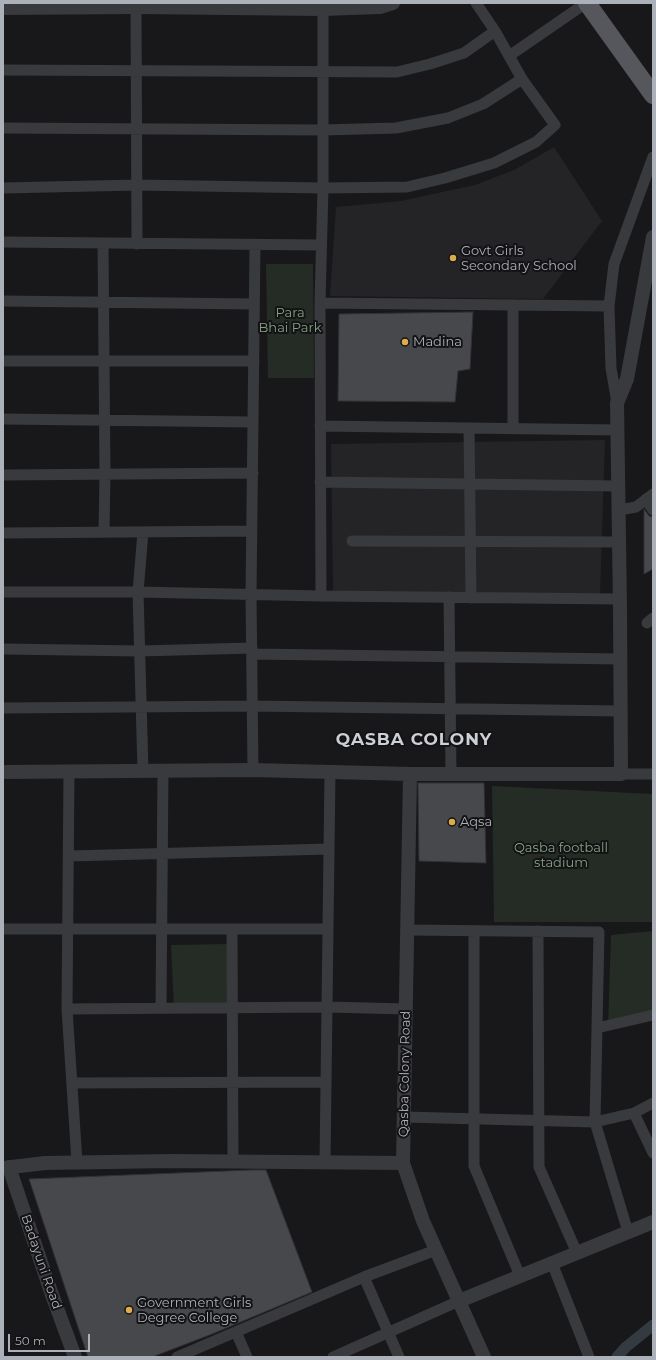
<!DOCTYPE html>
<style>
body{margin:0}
#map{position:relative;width:656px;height:1360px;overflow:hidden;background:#18181a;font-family:Montserrat,sans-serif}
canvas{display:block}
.frame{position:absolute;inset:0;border:4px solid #acb0b8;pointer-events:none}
.scale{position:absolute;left:8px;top:1334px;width:82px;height:18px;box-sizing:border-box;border:2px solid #acb0b8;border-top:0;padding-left:5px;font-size:12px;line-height:14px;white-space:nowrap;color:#acb0b8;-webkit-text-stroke:3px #131315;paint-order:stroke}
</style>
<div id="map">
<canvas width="656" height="1360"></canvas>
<div class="frame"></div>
<div class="scale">50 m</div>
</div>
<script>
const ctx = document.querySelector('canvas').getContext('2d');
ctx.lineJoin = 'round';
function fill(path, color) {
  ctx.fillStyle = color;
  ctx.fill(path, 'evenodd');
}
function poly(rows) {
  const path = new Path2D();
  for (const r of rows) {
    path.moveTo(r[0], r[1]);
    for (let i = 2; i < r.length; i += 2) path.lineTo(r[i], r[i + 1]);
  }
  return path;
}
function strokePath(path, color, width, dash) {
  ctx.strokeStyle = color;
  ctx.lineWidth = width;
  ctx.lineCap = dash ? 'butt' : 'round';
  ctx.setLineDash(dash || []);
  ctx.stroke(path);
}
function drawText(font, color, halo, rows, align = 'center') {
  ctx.font = font + ' Montserrat,sans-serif';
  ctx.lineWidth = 4;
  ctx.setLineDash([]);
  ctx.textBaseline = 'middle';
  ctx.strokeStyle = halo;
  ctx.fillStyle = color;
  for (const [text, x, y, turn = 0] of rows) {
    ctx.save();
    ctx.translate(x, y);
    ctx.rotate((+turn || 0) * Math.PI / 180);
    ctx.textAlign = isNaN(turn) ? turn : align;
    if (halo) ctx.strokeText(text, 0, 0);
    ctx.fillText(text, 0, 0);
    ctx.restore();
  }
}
fill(poly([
 [554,147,602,221,543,299,330,296,336,207,401,201,475,185,514,170],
 [605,440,600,594,333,592,331,444]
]), '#242427');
fill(poly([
 [266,264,313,264,314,378,268,378],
 [492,786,653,794,653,922,494,922],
 [653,931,653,1017,608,1028,611,935],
 [230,944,227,1005,174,1008,171,945]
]), '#252c25');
strokePath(poly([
 [617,1357,626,1347,653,1325]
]), '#333b41', 11);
const building = poly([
 [473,312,470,369,458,371,455,402,338,401,339,314,473,312],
 [644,509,649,516,653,517,653,569,644,574,644,509],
 [418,783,484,783,486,863,419,861,418,783],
 [252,1170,266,1170,312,1292,212,1334,152,1357,88,1357,29,1179,252,1170]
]);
fill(building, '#47484c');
strokePath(building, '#323236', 1);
strokePath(poly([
 [136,7,137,244],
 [509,56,586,3],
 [3,70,397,72,430,64,464,53,495,31],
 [3,128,323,130,396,128,448,118,483,104,522,79],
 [3,188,137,185,323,188,407,187,445,178,494,163,536,142,555,125,522,79,495,31,476,3],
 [3,242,321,245],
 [103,243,105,474,104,532],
 [3,301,254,304],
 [320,303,609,306],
 [513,305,513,429],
 [3,361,254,361],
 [617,403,611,368,609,306,614,264,653,157],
 [3,419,253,422],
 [320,426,618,430],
 [469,428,471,598],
 [3,475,253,473],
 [320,482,618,486],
 [646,499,653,510],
 [619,510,636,507,653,494],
 [143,532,138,592,143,771],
 [3,533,252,531],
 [352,541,619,542],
 [3,592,138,592,321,596,620,599],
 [321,596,320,303,323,188,323,9],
 [449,597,451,774],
 [647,623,653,618],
 [3,649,140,651,252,648],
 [252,654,621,659],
 [3,708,252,706,621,711],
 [253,770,251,595,255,245],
 [69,772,67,1009,77,1162],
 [621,774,653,774],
 [69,856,329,849],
 [3,929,328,929],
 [232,929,233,1162],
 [408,930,599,932,595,1122,628,1232],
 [474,931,474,1166,520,1276],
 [538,931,539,1167,577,1253],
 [161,1008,163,771],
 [67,1009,327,1007,406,1009],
 [597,1028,653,1015],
 [72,1083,326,1082],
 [634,1113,653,1153],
 [404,1117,595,1122,634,1113,653,1103],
 [325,1162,330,772],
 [552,1263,589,1357],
 [364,1277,399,1357],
 [236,1332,247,1357],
 [177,1357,364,1277,436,1250],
 [333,1357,459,1301]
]), '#393a3e', 11);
strokePath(poly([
 [3,8,136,7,323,9,380,7,393,3],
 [3,772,253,770,410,774,621,774,620,608,617,403,627,379,653,237],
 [410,774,403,1163,423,1221,484,1357],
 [9,1167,51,1292,75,1357],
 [3,1168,45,1163,172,1161,403,1163],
 [459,1301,653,1222]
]), '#393a3e', 14);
strokePath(poly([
 [587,3,653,95]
]), '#56575d', 18);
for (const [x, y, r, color] of [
 [453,258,4,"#ddac4c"],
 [405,342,4,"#ddac4c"],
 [452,822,4,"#ddac4c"],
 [129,1310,4,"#ddac4c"]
]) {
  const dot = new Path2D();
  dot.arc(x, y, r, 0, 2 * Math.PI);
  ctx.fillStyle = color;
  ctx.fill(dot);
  strokePath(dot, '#131315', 1.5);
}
drawText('13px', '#acb0b8', '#131315', [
 ["Govt Girls",461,251],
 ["Secondary School",461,266],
 ["Madina",413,342],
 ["Aqsa",460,822],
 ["Government Girls",137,1303],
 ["Degree College",137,1318]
], 'left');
drawText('13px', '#85a187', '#131315', [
 ["Para",290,313],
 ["Bhai Park",290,328],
 ["Qasba football",561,848],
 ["stadium",561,863]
]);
drawText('13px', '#acb0b8', '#131315', [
 ["Qasba Colony Road",405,1074,-89],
 ["Badayuni Road",41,1262,71]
]);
ctx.letterSpacing = '1px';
drawText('bold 17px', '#cccfd5', '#131315', [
 ["QASBA COLONY",414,740]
]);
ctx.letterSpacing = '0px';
</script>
